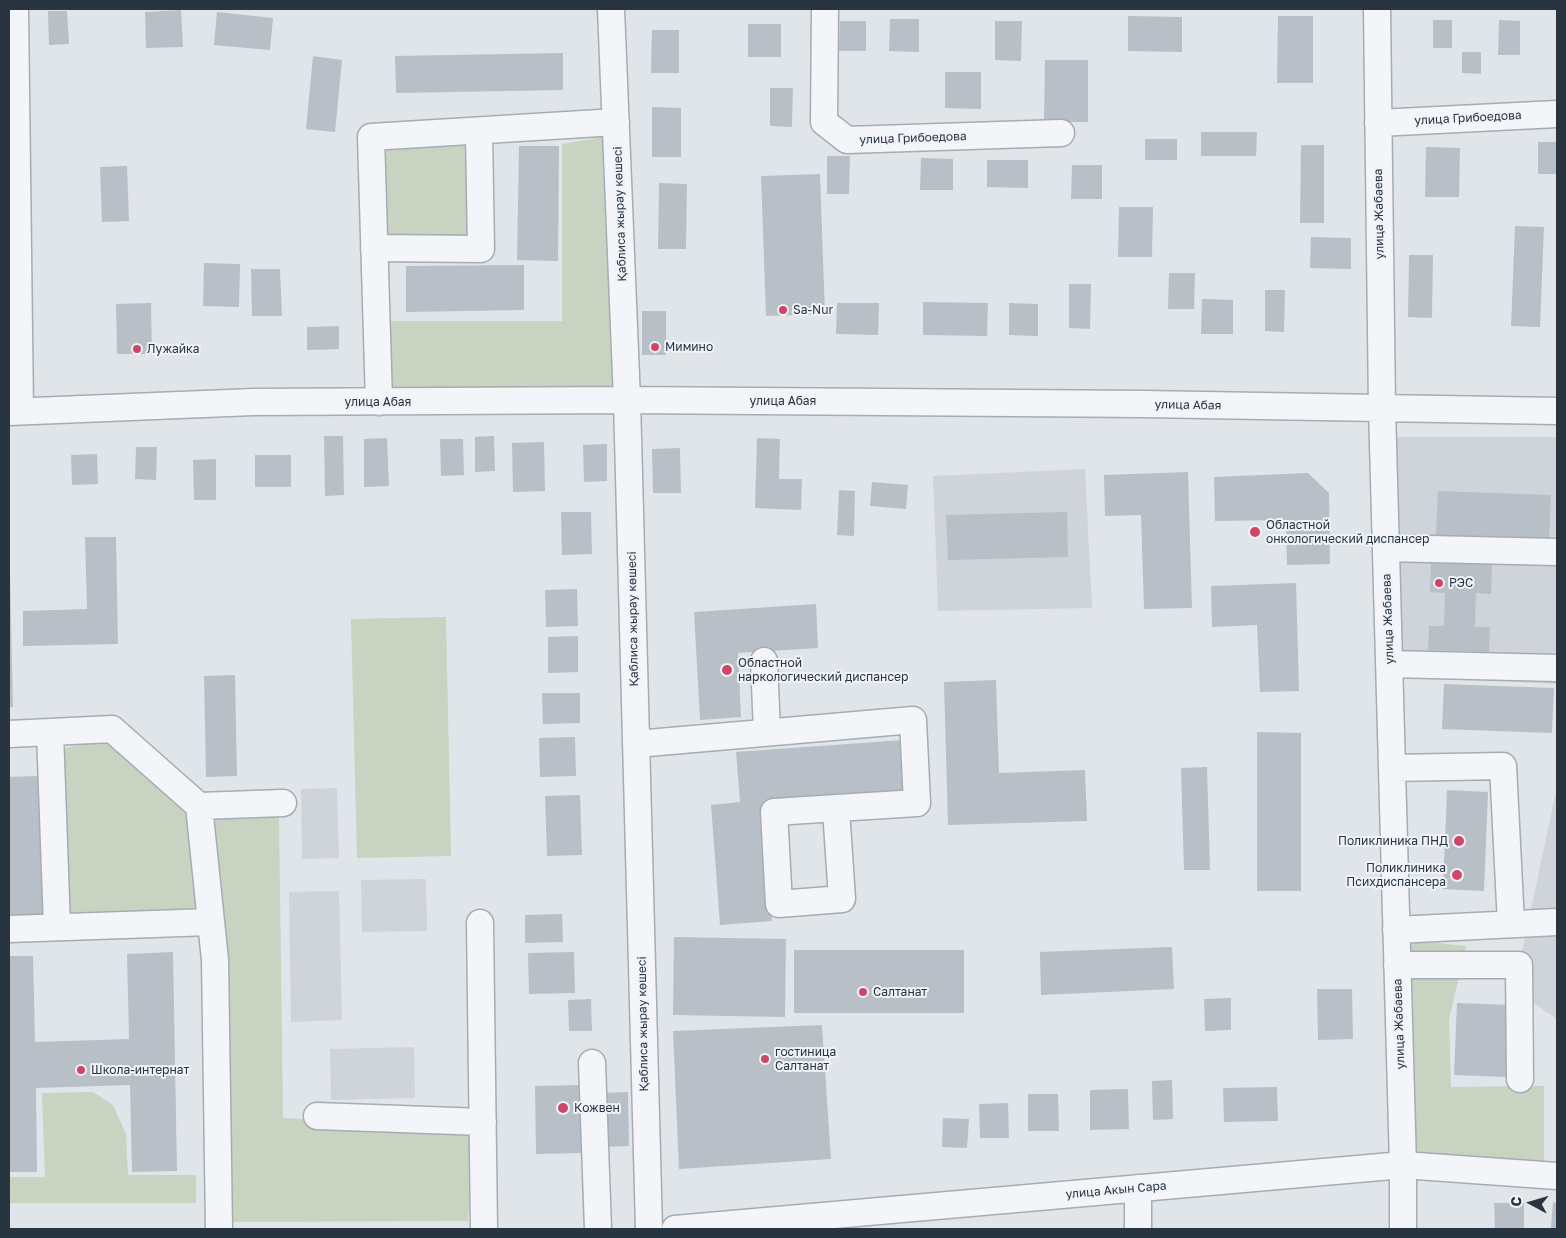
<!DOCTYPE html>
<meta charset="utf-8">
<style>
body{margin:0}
#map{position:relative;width:1566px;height:1238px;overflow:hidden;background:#e0e5e9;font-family:"Golos Text",sans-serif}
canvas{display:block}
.frame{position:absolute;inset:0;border:10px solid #293441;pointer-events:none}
.north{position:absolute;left:1506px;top:1178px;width:50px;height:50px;-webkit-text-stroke:4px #f0f3f7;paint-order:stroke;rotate:276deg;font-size:14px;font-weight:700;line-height:20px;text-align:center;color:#293441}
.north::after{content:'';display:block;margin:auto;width:18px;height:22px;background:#293441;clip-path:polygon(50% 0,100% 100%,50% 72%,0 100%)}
</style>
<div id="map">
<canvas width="1566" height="1238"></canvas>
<div class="frame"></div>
<div class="north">С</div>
</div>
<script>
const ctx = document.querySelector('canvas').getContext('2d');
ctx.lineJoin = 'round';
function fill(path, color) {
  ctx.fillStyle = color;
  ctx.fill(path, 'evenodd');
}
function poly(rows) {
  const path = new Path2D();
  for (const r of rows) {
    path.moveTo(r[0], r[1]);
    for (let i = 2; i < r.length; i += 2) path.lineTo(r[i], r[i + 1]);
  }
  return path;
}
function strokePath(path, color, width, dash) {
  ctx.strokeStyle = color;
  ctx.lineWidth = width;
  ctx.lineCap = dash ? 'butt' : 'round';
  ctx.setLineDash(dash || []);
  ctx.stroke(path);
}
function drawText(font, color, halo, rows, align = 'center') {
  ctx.font = font + ' "Golos Text",sans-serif';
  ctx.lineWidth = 4;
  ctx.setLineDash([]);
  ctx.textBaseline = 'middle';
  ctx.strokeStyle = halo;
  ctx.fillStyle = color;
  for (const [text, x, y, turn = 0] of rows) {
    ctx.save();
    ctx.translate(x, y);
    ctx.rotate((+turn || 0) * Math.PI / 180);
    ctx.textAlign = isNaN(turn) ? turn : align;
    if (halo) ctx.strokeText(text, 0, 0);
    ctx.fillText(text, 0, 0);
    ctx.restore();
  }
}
fill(poly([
 [1393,437,1557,437,1557,684,1400,676],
 [1085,469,1092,608,938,611,933,476],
 [1557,786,1557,1019,1514,990],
 [337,788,339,858,302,859,301,789],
 [426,879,427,931,362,932,361,880],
 [339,891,342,1020,291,1022,289,892],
 [414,1047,415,1098,331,1100,330,1049]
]), '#cfd4db');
fill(poly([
 [608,136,618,387,391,388,388,321,562,321,562,144],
 [471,140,471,241,384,243,380,145],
 [446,617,451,856,357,858,351,619],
 [104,740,188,810,199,911,68,921,61,749],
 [209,817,279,817,283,1118,474,1128,468,1221,228,1222],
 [1409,940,1466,946,1449,1020,1451,1087,1544,1086,1544,1164,1412,1155],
 [93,1092,113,1105,126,1134,128,1175,196,1175,196,1203,9,1203,9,1177,45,1177,42,1093]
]), '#c8d3c2');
fill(poly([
 [181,10,183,47,146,48,145,12],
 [48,11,67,11,69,44,49,45],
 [217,12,273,18,270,50,214,45],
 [1128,16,1182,17,1182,52,1128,51],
 [1278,16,1313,16,1313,83,1277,83],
 [890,19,919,19,919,52,889,51],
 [1433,20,1452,20,1452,48,1433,48],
 [1499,20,1520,21,1520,55,1498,55],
 [840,21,866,21,866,51,839,51],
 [995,21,1022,21,1021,61,995,60],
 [748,24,781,24,781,57,748,57],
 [652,30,679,30,679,73,651,73],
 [1462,52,1481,52,1481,74,1462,73],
 [563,53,563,90,396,93,395,56],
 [313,56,342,60,335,132,306,129],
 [1045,60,1088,60,1088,122,1044,122],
 [945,72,981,72,981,109,945,108],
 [770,88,793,88,792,127,770,126],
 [652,107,681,108,681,157,652,157],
 [1201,132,1257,132,1256,156,1201,156],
 [1145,139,1177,139,1177,160,1145,160],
 [1538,142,1557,142,1557,174,1538,174],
 [1301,145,1324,145,1324,223,1300,223],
 [519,146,559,146,558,261,517,260],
 [1426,147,1460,148,1459,197,1425,197],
 [827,156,850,156,849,194,827,194],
 [921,158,953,159,953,190,920,190],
 [987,160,1028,160,1028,188,987,187],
 [1072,165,1102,165,1102,199,1071,199],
 [127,166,129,221,102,222,100,167],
 [820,174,825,314,766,316,761,176],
 [659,183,687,184,686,249,658,249],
 [1119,207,1153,207,1152,257,1118,257],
 [1515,226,1544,227,1540,327,1511,326],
 [1311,237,1351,238,1351,269,1310,268],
 [1409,255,1433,255,1432,318,1408,317],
 [204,263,240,264,239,307,203,306],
 [524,265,524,310,406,312,406,266],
 [251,269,280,269,282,316,252,316],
 [1169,273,1195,273,1194,309,1168,309],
 [1069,284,1091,284,1090,329,1069,328],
 [1265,290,1285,290,1284,332,1265,331],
 [1202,299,1233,300,1233,334,1201,334],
 [923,302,988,303,987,336,923,335],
 [151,303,152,354,117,354,116,304],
 [837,303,879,303,878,335,836,334],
 [1009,303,1038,304,1038,336,1009,335],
 [642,311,666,311,666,355,642,355],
 [339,326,339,349,307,350,307,327],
 [324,436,343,436,344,495,325,496],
 [494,436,495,471,475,472,475,437],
 [387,438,389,486,364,487,364,439],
 [757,438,780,439,779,479,802,479,801,510,755,508],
 [440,439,463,439,464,475,441,476],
 [544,442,545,491,513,492,512,443],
 [607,444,607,481,584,482,583,445],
 [136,447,157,447,156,480,135,479],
 [680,448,681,493,653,493,652,449],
 [97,454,98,484,72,485,71,455],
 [255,455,291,455,291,487,255,487],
 [216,459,216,500,194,500,193,460],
 [1188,472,1192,608,1144,609,1141,515,1105,516,1104,475],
 [1308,473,1329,493,1330,564,1287,565,1286,520,1215,521,1214,477],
 [872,482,908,485,906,509,870,506],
 [839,490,855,491,854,536,837,535],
 [1438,491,1551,495,1549,539,1436,535],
 [561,512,591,512,592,554,562,555],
 [1067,512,1068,557,948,560,946,515],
 [85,537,116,537,118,644,23,646,23,611,87,609],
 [1431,562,1492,564,1491,594,1476,593,1475,627,1490,627,1489,652,1428,650,1429,626,1444,626,1445,593,1430,592],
 [9,574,10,574,13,707,9,707],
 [1296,583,1299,691,1260,692,1257,625,1212,627,1211,586],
 [577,589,578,626,546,627,545,590],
 [816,604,818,648,738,653,741,717,700,720,694,612],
 [578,636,578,672,548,673,548,637],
 [235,675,237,776,206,777,204,676],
 [996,680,999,773,1085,770,1087,821,948,825,944,682],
 [1444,684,1554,688,1552,733,1442,729],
 [542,693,580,693,580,723,543,724],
 [1257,732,1301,733,1301,891,1257,891],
 [575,737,576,776,540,777,539,738],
 [903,740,907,797,764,808,772,921,720,925,711,805,740,802,736,752],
 [1207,767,1210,870,1184,870,1181,768],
 [38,776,46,919,9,921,9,777],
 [1447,790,1488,792,1484,891,1443,889],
 [580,795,582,855,547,856,545,796],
 [562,914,563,942,525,943,525,915],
 [674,937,786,939,785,1017,673,1015],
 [1172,947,1174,989,1041,995,1040,952],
 [794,950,964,950,964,1013,794,1013],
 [173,952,177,1171,132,1172,130,1085,36,1088,37,1172,9,1172,9,956,33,956,35,1042,129,1039,127,954],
 [574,952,575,993,529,994,528,953],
 [1317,989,1352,989,1353,1039,1318,1040],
 [1231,998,1231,1030,1205,1031,1204,999],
 [591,999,592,1031,569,1031,568,1000],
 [1457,1003,1510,1005,1507,1077,1454,1075],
 [822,1025,831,1159,679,1169,673,1031],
 [1172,1080,1173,1119,1153,1120,1152,1081],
 [581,1085,583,1153,536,1154,535,1086],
 [1277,1087,1278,1121,1224,1122,1223,1088],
 [1128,1089,1129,1129,1090,1130,1090,1090],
 [628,1092,629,1146,601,1147,600,1093],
 [1028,1094,1058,1094,1059,1131,1028,1131],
 [1008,1103,1009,1138,980,1138,979,1104],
 [943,1118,969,1119,967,1148,942,1147],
 [1553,1202,1557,1203,1557,1229,1551,1229],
 [1494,1203,1524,1203,1524,1229,1495,1229]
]), '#b8bfc6');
const minor = poly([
 [15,9,20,411],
 [611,9,627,400,649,1229],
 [825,9,824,122,847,140,1061,133],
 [1377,9,1382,408,1403,1165,1403,1229],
 [1378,123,1557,114],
 [374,248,481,249,479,131],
 [379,402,371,137,616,122],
 [9,412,253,402,627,400,1144,404,1557,411],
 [1386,548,1557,552],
 [764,661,767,732],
 [1389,664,1557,668],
 [50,732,57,927],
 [9,734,112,729,199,806,283,803],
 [636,744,913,720,917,803,774,812,779,904,842,899,836,809],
 [1392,768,1503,766,1511,924],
 [199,806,215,960,219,1229],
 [480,923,484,1229],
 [9,929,211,922],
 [1396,930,1557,922],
 [1397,965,1519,965,1520,1079],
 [592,1063,598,1229],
 [317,1116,483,1122],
 [1138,1188,1138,1229],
 [675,1229,1403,1165,1557,1176]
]);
strokePath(minor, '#a5acb3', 29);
strokePath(minor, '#f3f5f8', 26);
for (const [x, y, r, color] of [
 [783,310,5,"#ce4668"],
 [655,347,5,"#ce4668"],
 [137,349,5,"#ce4668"],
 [1255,532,6,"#ce4668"],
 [1439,583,5,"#ce4668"],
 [727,670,6,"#ce4668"],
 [1459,841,6,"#ce4668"],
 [1457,875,6,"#ce4668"],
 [863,992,5,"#ce4668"],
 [765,1059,5,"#ce4668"],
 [81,1070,5,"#ce4668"],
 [563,1108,6,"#ce4668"]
]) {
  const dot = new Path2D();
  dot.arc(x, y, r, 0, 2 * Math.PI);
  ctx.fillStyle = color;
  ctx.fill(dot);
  strokePath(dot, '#f0f3f7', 2);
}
drawText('12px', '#293441', '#f0f3f7', [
 ["улица Грибоедова",1468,118,-3],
 ["улица Грибоедова",913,138,-2],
 ["Қаблиса жырау көшесі",620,214,-92],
 ["улица Жабаева",1379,214,-91],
 ["улица Абая",783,401],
 ["улица Абая",378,402],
 ["улица Абая",1188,405,1],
 ["Қаблиса жырау көшесі",633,619,-91],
 ["улица Жабаева",1388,619,-92],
 ["Қаблиса жырау көшесі",643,1024,-91],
 ["улица Жабаева",1399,1024,-92],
 ["улица Акын Сара",1116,1190,-5]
]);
drawText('12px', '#293441', '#f0f3f7', [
 ["Sa-Nur",793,310],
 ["Мимино",665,347],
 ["Лужайка",147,349],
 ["Областной",1266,525],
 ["онкологический диспансер",1266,539],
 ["РЭС",1449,583],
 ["Областной",738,663],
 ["наркологический диспансер",738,677],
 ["Поликлиника ПНД",1448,841,"right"],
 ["Поликлиника",1446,868,"right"],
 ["Психдиспансера",1446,882,"right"],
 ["Салтанат",873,992],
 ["гостиница",775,1052],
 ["Салтанат",775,1066],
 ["Школа-интернат",91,1070],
 ["Кожвен",574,1108]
], 'left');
</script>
